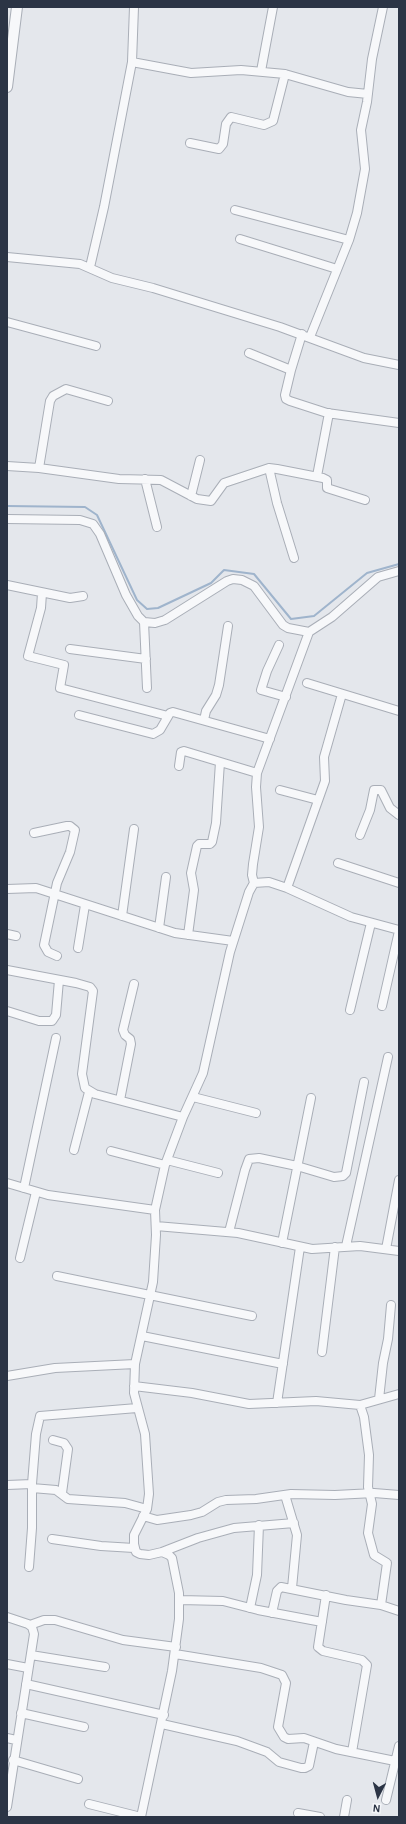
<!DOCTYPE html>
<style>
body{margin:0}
#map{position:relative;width:406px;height:1824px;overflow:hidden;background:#e4e7ec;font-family:"Alegreya Sans",sans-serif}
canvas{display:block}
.frame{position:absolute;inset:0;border:8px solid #2b3445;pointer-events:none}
.north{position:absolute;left:358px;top:1776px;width:40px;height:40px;-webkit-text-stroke:3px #f4f6f9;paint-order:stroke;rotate:186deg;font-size:11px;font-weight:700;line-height:16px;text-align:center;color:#2b3445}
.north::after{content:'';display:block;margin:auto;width:14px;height:18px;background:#2b3445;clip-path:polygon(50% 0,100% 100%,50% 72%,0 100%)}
</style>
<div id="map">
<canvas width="406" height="1824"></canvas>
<div class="frame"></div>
<div class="north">N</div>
</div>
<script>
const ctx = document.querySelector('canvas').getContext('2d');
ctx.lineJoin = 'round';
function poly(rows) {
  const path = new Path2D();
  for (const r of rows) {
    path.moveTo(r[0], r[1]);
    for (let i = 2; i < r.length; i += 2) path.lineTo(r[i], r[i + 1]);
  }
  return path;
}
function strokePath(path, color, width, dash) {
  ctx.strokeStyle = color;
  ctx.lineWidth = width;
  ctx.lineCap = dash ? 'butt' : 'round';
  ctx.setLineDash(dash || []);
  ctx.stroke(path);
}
strokePath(poly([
 [7,506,85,507,97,515,137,600,147,609,158,608,211,583,224,570,254,574,291,619,314,616,367,573,399,564]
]), '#9fb4cc', 2);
const minor = poly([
 [132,62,191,73,241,70,285,74,348,92,368,94],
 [261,71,273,7],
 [190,143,219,149,223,144,226,124,231,117,264,125,273,121,285,74],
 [235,210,349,240],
 [240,239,337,269],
 [7,257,80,264,112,278,153,288,280,327,364,358,399,365],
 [90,267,104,207,132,62,134,7],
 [7,322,96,346],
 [302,334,291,370,285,395,286,399,290,401,327,413,399,423],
 [310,337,349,240,357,213,365,169,361,130,367,102,372,59,383,7],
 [249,353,291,370],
 [7,466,39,468,119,479,161,480,197,499,211,501,224,483,269,468,277,469,323,478,327,480,327,488,330,489,365,500],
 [39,468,50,401,53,396,66,389,108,401],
 [269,468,277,503,294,558],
 [317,476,329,413],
 [145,479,157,527],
 [191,496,200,460],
 [7,519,80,520,93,524,100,534,126,595,138,616,144,622,155,623,165,620,227,581,233,579,242,580,254,586,283,625,288,628,309,632],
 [7,585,70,598,83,596],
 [42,593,41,608,28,656,64,665,60,688,168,716],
 [144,622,147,688],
 [279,645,267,671,261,690,286,697],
 [70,649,146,659],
 [307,683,399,711],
 [79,715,153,734,160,730,170,713,173,712,270,739],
 [204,720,206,711,216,695,219,685,228,626],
 [179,766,181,752,184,751,257,773],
 [280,790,318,800],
 [34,833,67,826,70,826,75,830,70,852,57,883,44,945,48,952,57,956],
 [360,835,370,810,374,790,381,790,390,808,399,815],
 [338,863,399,883],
 [254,883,252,875,253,864,259,827,256,787,257,773,309,632,332,617,378,577,399,571],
 [287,888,325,781,324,757,342,694],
 [7,889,36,888,175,933,233,941],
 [122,916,134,829],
 [159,928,166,877],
 [7,934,16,936],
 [188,935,194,890,191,873,197,846,199,844,210,844,212,842,216,823,220,762],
 [78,948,85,905],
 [7,970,76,983,90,987,93,991,82,1074,85,1088,95,1094,183,1117],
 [382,1006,399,931],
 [350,1010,371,923],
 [7,1011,39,1021,52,1021,56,1015,59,980],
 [193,1097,256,1113],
 [120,1100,131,1044,130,1039,125,1035,123,1030,134,984],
 [74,1150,89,1092],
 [111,1151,165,1165],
 [167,1160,218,1173],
 [7,1183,48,1195,155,1210],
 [24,1188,56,1038],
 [156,1226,238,1233,312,1249,360,1246,399,1251],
 [229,1232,245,1170,249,1159,259,1158,297,1166,334,1177,343,1176,346,1173,364,1082],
 [282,1243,311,1098],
 [346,1246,388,1057],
 [386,1249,399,1180],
 [20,1258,36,1192],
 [57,1276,252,1316],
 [142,1336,283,1364],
 [322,1352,335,1247],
 [7,1376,55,1368,135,1364],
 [134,1386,192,1393,249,1404,316,1401,360,1405,399,1394],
 [379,1399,383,1363,388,1339,391,1305],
 [277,1403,300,1247],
 [360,1405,364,1417,369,1455,368,1487,372,1504,368,1533,374,1555,387,1563,381,1605],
 [53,1440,64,1443,68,1449,62,1493],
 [7,1485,32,1484,36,1434,40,1416,137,1408],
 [32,1488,56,1490,68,1499,125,1503,147,1509],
 [285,1495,297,1535,292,1588],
 [143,1516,157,1520,191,1515,202,1512,218,1502,226,1500,256,1499,291,1494,335,1495,374,1493,399,1495],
 [52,1539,101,1546,134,1548],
 [162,1552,198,1538,234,1528,294,1523],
 [29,1567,32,1528,32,1484],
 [326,1595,318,1647,323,1651,362,1660,367,1665,352,1752],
 [180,1600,223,1601,258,1610,322,1622],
 [250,1608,257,1575,259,1525],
 [272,1613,277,1591,281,1587,346,1600,381,1605,399,1611],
 [7,1617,28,1624,32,1627,34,1634,7,1807],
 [30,1625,44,1620,55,1620,123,1640,176,1647],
 [175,1654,261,1668,282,1675,286,1683,278,1727,284,1737,288,1739,304,1738,336,1749,395,1761],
 [31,1655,105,1667],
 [7,1664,28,1668],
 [26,1684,164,1715],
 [21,1713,84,1727],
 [162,1724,237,1741,267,1752,279,1762,301,1768,305,1768,309,1766,314,1742],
 [7,1738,16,1740],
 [13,1760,78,1779],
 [386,1800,399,1746],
 [89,1804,141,1817],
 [298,1813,320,1817],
 [141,1817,172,1671,179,1619,179,1593,172,1558,169,1555,162,1552,149,1555,140,1554,136,1552,134,1544,134,1535,147,1509,149,1494,145,1434,134,1393,135,1364,153,1282,156,1235,155,1210,165,1165,183,1117,203,1073,230,952,249,892,254,883,269,882,287,888,351,917,399,930],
 [344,1817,347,1800]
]);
const tertiary = poly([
 [7,87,17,7]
]);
strokePath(minor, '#a9aeb7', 10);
strokePath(tertiary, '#a9aeb7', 12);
strokePath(minor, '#f7f8fa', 8);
strokePath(tertiary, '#f7f8fa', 10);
</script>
